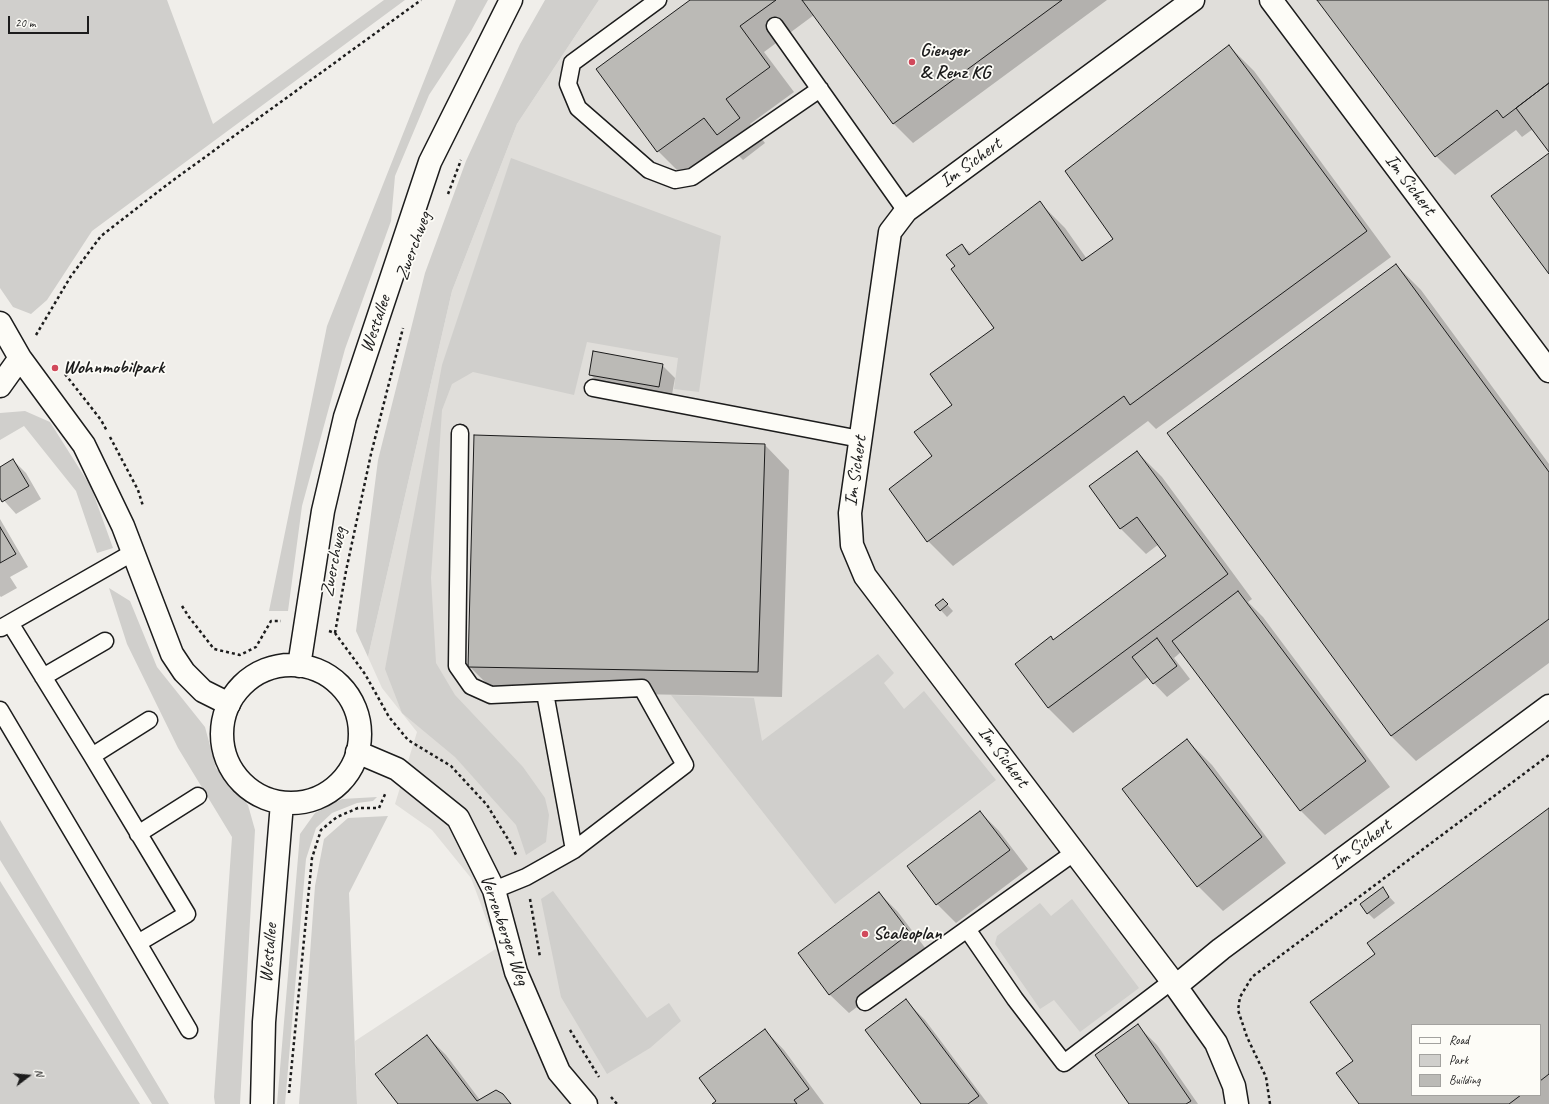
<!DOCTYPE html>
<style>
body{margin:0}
#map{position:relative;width:1549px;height:1104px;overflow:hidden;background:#f0eeea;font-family:Caveat,sans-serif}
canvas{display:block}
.legend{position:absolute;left:1411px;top:1024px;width:130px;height:72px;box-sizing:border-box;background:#fdfcf7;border:1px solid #a3a29f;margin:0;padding:5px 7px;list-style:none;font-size:12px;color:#1c1c1c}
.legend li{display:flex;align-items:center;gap:8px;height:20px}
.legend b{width:20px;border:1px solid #a3a29f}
.north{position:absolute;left:8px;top:1056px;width:40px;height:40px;-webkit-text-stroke:3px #fdfcf7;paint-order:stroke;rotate:74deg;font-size:11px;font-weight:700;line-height:16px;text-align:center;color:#1c1c1c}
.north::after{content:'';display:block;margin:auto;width:14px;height:18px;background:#1c1c1c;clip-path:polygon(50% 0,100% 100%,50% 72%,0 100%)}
.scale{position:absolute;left:8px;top:16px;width:81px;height:18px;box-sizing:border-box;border:2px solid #1c1c1c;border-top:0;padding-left:5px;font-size:12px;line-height:14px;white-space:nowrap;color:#1c1c1c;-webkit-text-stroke:3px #fdfcf7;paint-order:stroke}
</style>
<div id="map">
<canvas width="1549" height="1104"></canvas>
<ul class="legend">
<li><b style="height:5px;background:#fdfcf7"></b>Road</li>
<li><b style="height:11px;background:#d0cfcc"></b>Park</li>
<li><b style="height:11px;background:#bbbab6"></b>Building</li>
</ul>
<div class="north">N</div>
<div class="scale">20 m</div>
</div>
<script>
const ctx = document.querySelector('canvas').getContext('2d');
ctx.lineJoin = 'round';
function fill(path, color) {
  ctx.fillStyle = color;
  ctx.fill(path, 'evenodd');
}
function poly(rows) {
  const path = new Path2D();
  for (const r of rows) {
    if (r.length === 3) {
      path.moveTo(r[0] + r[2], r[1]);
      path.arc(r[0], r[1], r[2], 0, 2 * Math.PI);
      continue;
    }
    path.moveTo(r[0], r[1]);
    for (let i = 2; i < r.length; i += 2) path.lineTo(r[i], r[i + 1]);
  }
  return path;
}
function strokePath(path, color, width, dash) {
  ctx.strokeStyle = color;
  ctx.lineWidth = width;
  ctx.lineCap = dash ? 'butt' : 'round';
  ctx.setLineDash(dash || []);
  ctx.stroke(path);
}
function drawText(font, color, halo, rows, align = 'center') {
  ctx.font = font + ' Caveat,sans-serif';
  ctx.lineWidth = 3.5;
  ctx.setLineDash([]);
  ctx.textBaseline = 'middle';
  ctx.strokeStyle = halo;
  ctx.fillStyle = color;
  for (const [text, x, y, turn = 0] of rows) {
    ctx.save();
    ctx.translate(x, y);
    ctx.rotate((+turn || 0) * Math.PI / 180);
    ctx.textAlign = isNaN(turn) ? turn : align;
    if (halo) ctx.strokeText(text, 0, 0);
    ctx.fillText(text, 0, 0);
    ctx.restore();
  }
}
fill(poly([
 [599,0,1549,0,1549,1104,357,1104,355,1041,497,948,471,878,432,830,395,804,417,732,382,688,368,657,452,291,517,124],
 [1412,1025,1540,1025,1540,1095,1412,1095]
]), '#e0deda');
fill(poly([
 [0,0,167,0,213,124,384,0,405,0,92,231,47,300,31,314,13,307,0,288],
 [456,0,488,0,471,31,429,95,395,176,391,221,345,349,302,506,288,611,269,611,327,326],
 [545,0,599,0,517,124,452,291,368,657,356,631,378,460,425,273,466,161,520,44],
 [511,158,721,236,699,392,674,389,678,358,587,342,574,395,473,372,452,384,442,410,431,578,436,663,455,695,523,767,545,798,549,815,546,842,526,855,516,825,455,757,402,713,385,669,442,365],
 [25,411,50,422,91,487,113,548,97,553,76,491,24,426,0,440,0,413],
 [109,588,130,601,157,667,205,727,216,768,248,805,255,830,240,1104,215,1104,214,1097,232,837,178,748,127,644],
 [878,654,894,673,884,683,904,709,924,691,996,780,835,904,671,695,754,698,762,741],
 [377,797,373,801,357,803,332,813,316,828,306,859,285,1104,277,1104,300,834,315,813,342,799],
 [388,816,349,893,357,1104,299,1104,315,886,324,839,348,818],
 [0,820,169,1104,152,1104,0,860],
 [0,881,140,1104,0,1104],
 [553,891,647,1018,669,1003,681,1021,650,1048,607,1074,561,997,541,899],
 [1072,899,1139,988,1080,1032,1054,1000,1040,1009,995,944,997,936,1040,903,1051,916]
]), '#d0cfcc');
fill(poly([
 [691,0,1107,0,913,143,894,124,814,15,764,52,794,92,750,124,765,143,743,160,727,144,683,176,658,151],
 [1319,0,1549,0,1549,150,1533,129,1522,137,1516,130,1455,175,1436,156],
 [1229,46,1254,71,1391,257,1156,429,1148,421,953,566,928,541,933,456,953,405,995,328,956,267,962,245,972,254,1040,203,1065,228,1087,259,1115,239],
 [1396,265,1421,290,1549,464,1549,663,1416,761,1391,736],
 [662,365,675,378,671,400,603,387,590,374],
 [764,444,789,470,782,697,494,691,469,666],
 [1137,452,1162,477,1252,599,1248,602,1263,617,1390,787,1325,835,1300,810,1181,652,1174,658,1190,679,1167,697,1148,677,1073,733,1048,708,1051,638,1054,641,1168,556,1159,544,1146,554,1121,529,1090,487],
 [13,460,26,473,41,499,16,514,0,496,0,468],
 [0,519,28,567,10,577,17,588,1,597,0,596],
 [943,600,953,611,947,617,937,606],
 [1187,740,1212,765,1286,863,1223,911,1198,886,1123,789],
 [1549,809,1549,1104,1360,1104,1355,1061],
 [1412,1025,1540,1025,1540,1095,1412,1095],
 [980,812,999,831,1028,869,956,923,937,904,909,866],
 [1382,889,1395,903,1374,919,1368,913],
 [879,893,898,912,929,953,849,1013,829,994],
 [906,1001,925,1020,988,1104,922,1104],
 [1138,1026,1157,1045,1198,1104,1130,1104],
 [765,1030,784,1050,824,1104,713,1104,717,1101],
 [427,1036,446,1055,480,1100,502,1094,512,1104,400,1104]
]), '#0003');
const building = poly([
 [690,0,776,0,740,26,770,67,726,99,740,118,717,135,704,118,657,152,596,69,690,0],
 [802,0,1062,0,893,124,802,0],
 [1317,0,1549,0,1549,83,1503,118,1497,110,1435,157,1317,0],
 [1229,45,1367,231,1130,405,1124,396,927,542,889,489,932,456,914,432,952,405,930,374,994,328,951,269,955,266,946,255,962,244,969,255,1040,201,1082,261,1113,239,1065,171,1229,45],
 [1549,83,1549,152,1516,108,1549,83],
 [1549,153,1549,274,1491,196,1549,153],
 [1396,264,1549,472,1549,619,1391,736,1167,433,1396,264],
 [593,351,663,364,659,387,589,375,593,351],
 [474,435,765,444,758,672,468,667,474,435],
 [1137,451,1228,574,1048,708,1015,664,1051,636,1053,640,1166,556,1137,517,1120,529,1089,486,1137,451],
 [13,459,29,486,2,502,0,498,0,467,13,459],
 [0,527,16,554,0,563,0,527],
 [1238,591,1366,761,1300,811,1172,641,1238,591],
 [943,599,948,604,940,611,935,605,943,599],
 [1157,638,1177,666,1153,684,1132,657,1157,638],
 [1187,739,1262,837,1197,887,1122,789,1187,739],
 [1549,808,1549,1074,1540,1081,1540,1025,1412,1025,1412,1095,1521,1095,1509,1104,1359,1104,1336,1073,1353,1061,1310,1002,1375,954,1367,943,1549,808],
 [980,811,1010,850,936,905,907,866,980,811],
 [1383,887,1389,897,1367,914,1360,904,1383,887],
 [879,892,910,933,829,995,798,953,879,892],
 [906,999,979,1096,968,1104,921,1104,865,1030,906,999],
 [1138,1024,1191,1101,1186,1104,1129,1104,1095,1055,1138,1024],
 [765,1029,809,1089,794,1100,797,1104,712,1104,716,1101,699,1078,765,1029],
 [427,1035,477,1101,496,1090,503,1094,511,1104,398,1104,375,1074,427,1035]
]);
fill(building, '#bbbab6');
strokePath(building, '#1c1c1c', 1);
const service = poly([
 [658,0,572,63,568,84,578,108,649,170,675,180,692,177,820,89],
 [775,26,906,211],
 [593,388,860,439],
 [460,433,457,666,471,686,491,695,642,688,685,765,574,850,526,877,494,890],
 [10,623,92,756,187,914,138,943,189,1030],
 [1,628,132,553],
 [43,677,105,641],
 [545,693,574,850],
 [0,710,138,943],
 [92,756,149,720],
 [138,834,198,796],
 [967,929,1015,999,1064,1063,1172,981],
 [865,1002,1075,852]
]);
const minor = poly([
 [1193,0,906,211,890,232,850,513,852,545,865,576,1172,981,1216,1043,1234,1086,1237,1104],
 [1271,0,1549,371],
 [0,323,20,358,84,445,123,526,172,654,184,672,203,691,229,704],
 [0,386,20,358],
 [357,752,397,769,458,818,494,890,516,972,559,1072,586,1104],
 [1176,986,1221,949,1549,706]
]);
const secondary = poly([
 [291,734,69],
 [299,666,323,511,345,417,430,162,511,0],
 [262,1104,264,1022,282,803]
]);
strokePath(service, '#1c1c1c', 19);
strokePath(minor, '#1c1c1c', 25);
strokePath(secondary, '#1c1c1c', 25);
strokePath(poly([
 [448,194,461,160],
 [36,335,71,276,101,236,168,184,421,0],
 [65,374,101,420,107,431],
 [110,437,138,490,143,506],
 [182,606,189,617,214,649,240,655,256,647,271,621,281,621],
 [329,631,335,633,365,674,389,717,408,740,451,766,487,805,511,844,517,857],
 [335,633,346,571,371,454,403,328],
 [530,899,540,957],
 [570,1030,599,1077],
 [289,1093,312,858,321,830,337,817,358,808,379,808,386,792],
 [611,1097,617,1104],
 [1270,1104,1266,1077,1247,1037,1238,1010,1240,997,1252,977,1549,755]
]), '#1c1c1c', 2.5, [3, 3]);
strokePath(service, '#fdfcf7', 16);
strokePath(minor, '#fdfcf7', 22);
strokePath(secondary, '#fdfcf7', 22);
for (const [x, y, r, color] of [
 [912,62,4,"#d1495b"],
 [55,368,4,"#d1495b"],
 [865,934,4,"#d1495b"]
]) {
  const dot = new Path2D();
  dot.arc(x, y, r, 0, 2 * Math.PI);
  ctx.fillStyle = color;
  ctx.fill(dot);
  strokePath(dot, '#fdfcf7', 1.5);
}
drawText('bold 19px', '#1c1c1c', '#fdfcf7', [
 ["Gienger",920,51],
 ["& Renz KG",920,73],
 ["Wohnmobilpark",63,368],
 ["Scaleoplan",873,934]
], 'left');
drawText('19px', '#1c1c1c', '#fdfcf7', [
 ["Im Sichert",971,163,-36],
 ["Im Sichert",1410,185,53],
 ["Zwerchweg",414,246,-70],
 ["Westallee",376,324,-71],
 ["Im Sichert",856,471,-82],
 ["Zwerchweg",334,562,-79],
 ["Im Sichert",1003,757,53],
 ["Im Sichert",1361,845,-37],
 ["Verrenberger Weg",504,930,71],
 ["Westallee",269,953,-85]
]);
</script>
